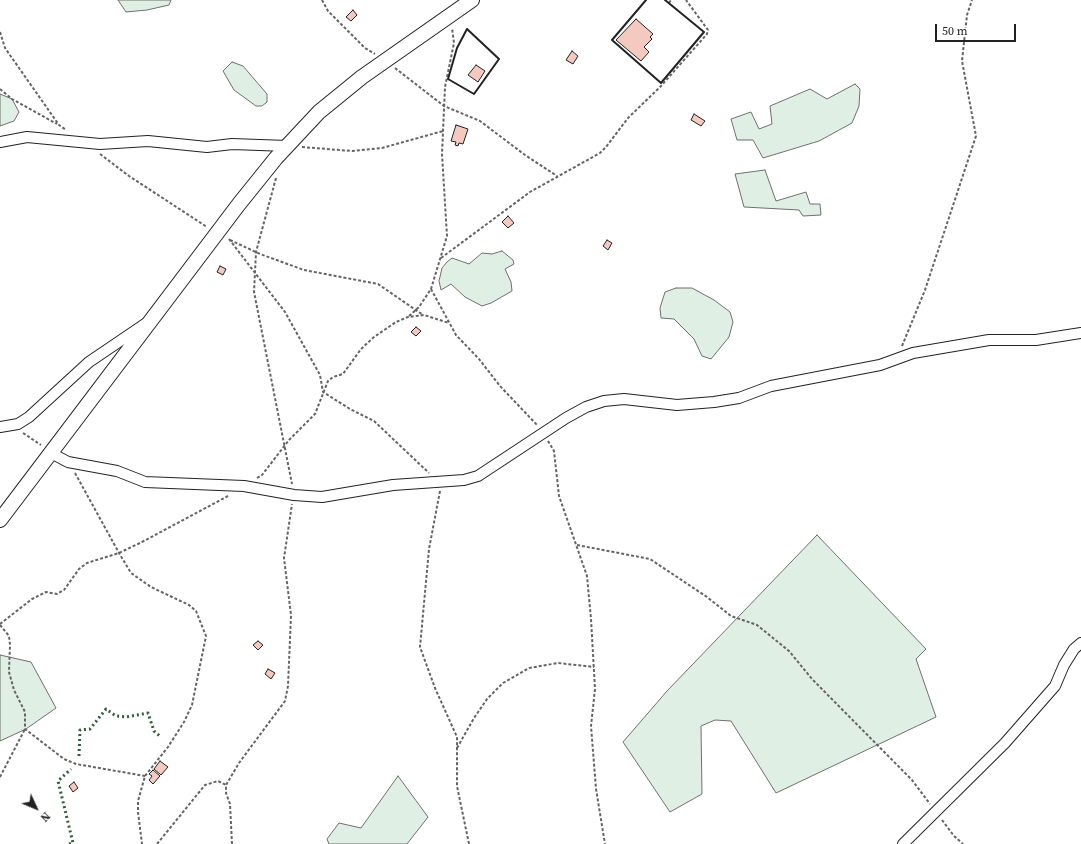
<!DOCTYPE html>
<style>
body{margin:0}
#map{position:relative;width:1081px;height:844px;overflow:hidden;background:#fff;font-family:"Source Serif 4",serif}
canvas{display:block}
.north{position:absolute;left:16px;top:788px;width:40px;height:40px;-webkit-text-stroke:3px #fff;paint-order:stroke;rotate:134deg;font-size:11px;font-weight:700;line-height:16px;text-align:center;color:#222}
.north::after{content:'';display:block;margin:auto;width:14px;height:18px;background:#222;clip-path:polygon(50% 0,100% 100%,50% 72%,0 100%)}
.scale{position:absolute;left:935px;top:24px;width:81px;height:18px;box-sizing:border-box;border:2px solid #222;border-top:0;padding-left:5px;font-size:12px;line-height:14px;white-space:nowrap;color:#222;-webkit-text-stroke:3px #fff;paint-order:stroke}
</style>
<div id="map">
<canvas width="1081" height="844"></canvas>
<div class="north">N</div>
<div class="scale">50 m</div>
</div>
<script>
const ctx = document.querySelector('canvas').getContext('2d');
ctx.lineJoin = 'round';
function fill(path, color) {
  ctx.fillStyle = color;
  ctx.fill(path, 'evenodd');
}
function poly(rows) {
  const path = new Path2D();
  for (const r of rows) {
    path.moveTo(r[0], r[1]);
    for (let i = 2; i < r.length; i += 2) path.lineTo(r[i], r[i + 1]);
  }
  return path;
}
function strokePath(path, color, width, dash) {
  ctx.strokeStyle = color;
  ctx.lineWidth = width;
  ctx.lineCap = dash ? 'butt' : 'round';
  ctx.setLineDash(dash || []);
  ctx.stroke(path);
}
const green = poly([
 [118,0,171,0,169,5,147,10,126,12,118,0],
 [232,62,243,66,267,94,267,102,262,106,256,106,234,90,223,71,232,62],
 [855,84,860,89,859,106,852,123,819,141,763,158,753,140,737,140,731,119,751,112,759,129,772,124,770,106,810,89,827,99,855,84],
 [0,94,12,99,19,112,14,121,0,126,0,94],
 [765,170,776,201,806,192,810,204,820,204,821,215,803,216,799,210,744,207,735,174,765,170],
 [502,251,513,260,514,264,505,269,511,282,512,291,491,303,482,306,465,297,451,284,441,290,439,281,442,268,447,262,452,258,469,264,482,253,492,254,502,251],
 [676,288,692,288,714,300,730,312,733,322,729,337,711,359,702,356,694,339,674,319,661,318,660,308,665,292,676,288],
 [817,535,926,649,916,659,936,717,776,793,731,721,715,720,701,726,702,794,670,812,623,742,667,691,817,535],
 [0,655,31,662,56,708,26,729,0,741,0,655],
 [398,776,428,817,407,844,329,844,327,839,339,823,361,828,398,776]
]);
fill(green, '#e0efe3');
strokePath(green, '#6f6f6f', 1);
const building = poly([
 [353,10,357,15,351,21,346,17,353,10],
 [636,19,653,34,650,37,652,39,644,47,649,52,641,61,616,40,636,19],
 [572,51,578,56,573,64,566,60,572,51],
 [476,65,485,71,478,82,468,75,476,65],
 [694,114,705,121,701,126,691,120,694,114],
 [456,125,468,129,463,144,459,143,458,146,455,145,456,142,451,141,456,125],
 [508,216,514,223,508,228,502,222,508,216],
 [607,240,612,243,608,250,603,246,607,240],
 [220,266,226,269,223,275,217,272,220,266],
 [416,327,421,331,416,336,411,332,416,327],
 [258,641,263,645,258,650,253,645,258,641],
 [268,669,275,673,271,679,265,674,268,669],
 [160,761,168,767,161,775,154,769,160,761],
 [153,770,160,776,153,784,149,780,152,776,149,774,153,770],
 [74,782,78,788,73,792,69,786,74,782]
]);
fill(building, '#f3c9c0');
strokePath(building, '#222', 1);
const street = poly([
 [0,142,27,137,100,144,148,141,207,147,232,144,287,146],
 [0,427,18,424,29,417,89,362,145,324],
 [51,453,68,462,117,471,145,482,244,486,294,495,322,497,393,485,464,480,478,476,566,418,586,407,604,401,624,399,677,405,714,402,739,398,771,386,880,365,913,353,989,340,1036,340,1081,333],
 [903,844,1005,743,1055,686,1064,665,1074,649,1081,643]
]);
const secondary = poly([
 [0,520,239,204,276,158,319,112,362,77,472,0]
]);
strokePath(street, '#222', 12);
strokePath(secondary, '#222', 16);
strokePath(poly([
 [322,0,328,11,365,48,375,54],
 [669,3,671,0],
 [0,32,5,48,59,125,66,130],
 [395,68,444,106,480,121,525,155,557,176],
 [0,89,12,99,57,124],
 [302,147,352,151,382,148,443,131],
 [100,154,129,176,207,227],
 [276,178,256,252,254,292,292,484],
 [229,239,285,312,320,375,323,392,350,409,374,421,429,473],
 [230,240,260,254,304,270,378,284,423,315],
 [441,258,530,192,600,153,606,147,628,118,661,86,707,34,708,30,686,0],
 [431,289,456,335,479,359,500,386,538,426],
 [409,316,419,307,431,289,447,236,442,154,445,87,454,43,452,28],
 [902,346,925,290,976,136,962,61,967,15,972,0],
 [23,433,41,445],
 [548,441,554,451,559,496,587,576,591,619,595,689,591,726,596,789,605,844],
 [75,473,119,553,131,573,151,587,189,605,196,611,206,636,192,705,184,722,168,747,145,776,138,801,138,812,142,844],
 [257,478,262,475,289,440,315,414,328,381,333,377,343,374,361,349,374,337,396,322,408,317,424,315,449,323],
 [440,491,429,549,420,647,435,688,457,737,457,786,469,844],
 [577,545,650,559,707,597,731,616,757,625,789,651,812,679,912,780,930,804],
 [0,624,32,599,46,592,57,594,64,590,79,569,87,563,119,553,142,542,228,496],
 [0,625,9,636,10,645,9,672,14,690,25,712,25,729,64,759,76,764,145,776],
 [457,748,474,718,487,699,503,683,529,668,558,663,594,667],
 [0,777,25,729],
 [942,820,954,836,963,844],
 [157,844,205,785,218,781,226,785],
 [232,844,230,804,226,793,226,785,239,763,285,701,288,686,291,615,284,558,292,504]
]), '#646464', 2, [3, 2]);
strokePath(street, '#fff', 10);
strokePath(secondary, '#fff', 14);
strokePath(poly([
 [79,756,80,730,90,729,106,709,116,716,126,717,148,713,154,731,161,737],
 [69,844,73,843,58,781,71,769]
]), '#2f5e38', 3, [2, 3]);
strokePath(poly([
 [646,0,612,40,661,83,704,32,665,0],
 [467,29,499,59,474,94,448,79,457,48,467,29]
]), '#222', 2);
</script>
